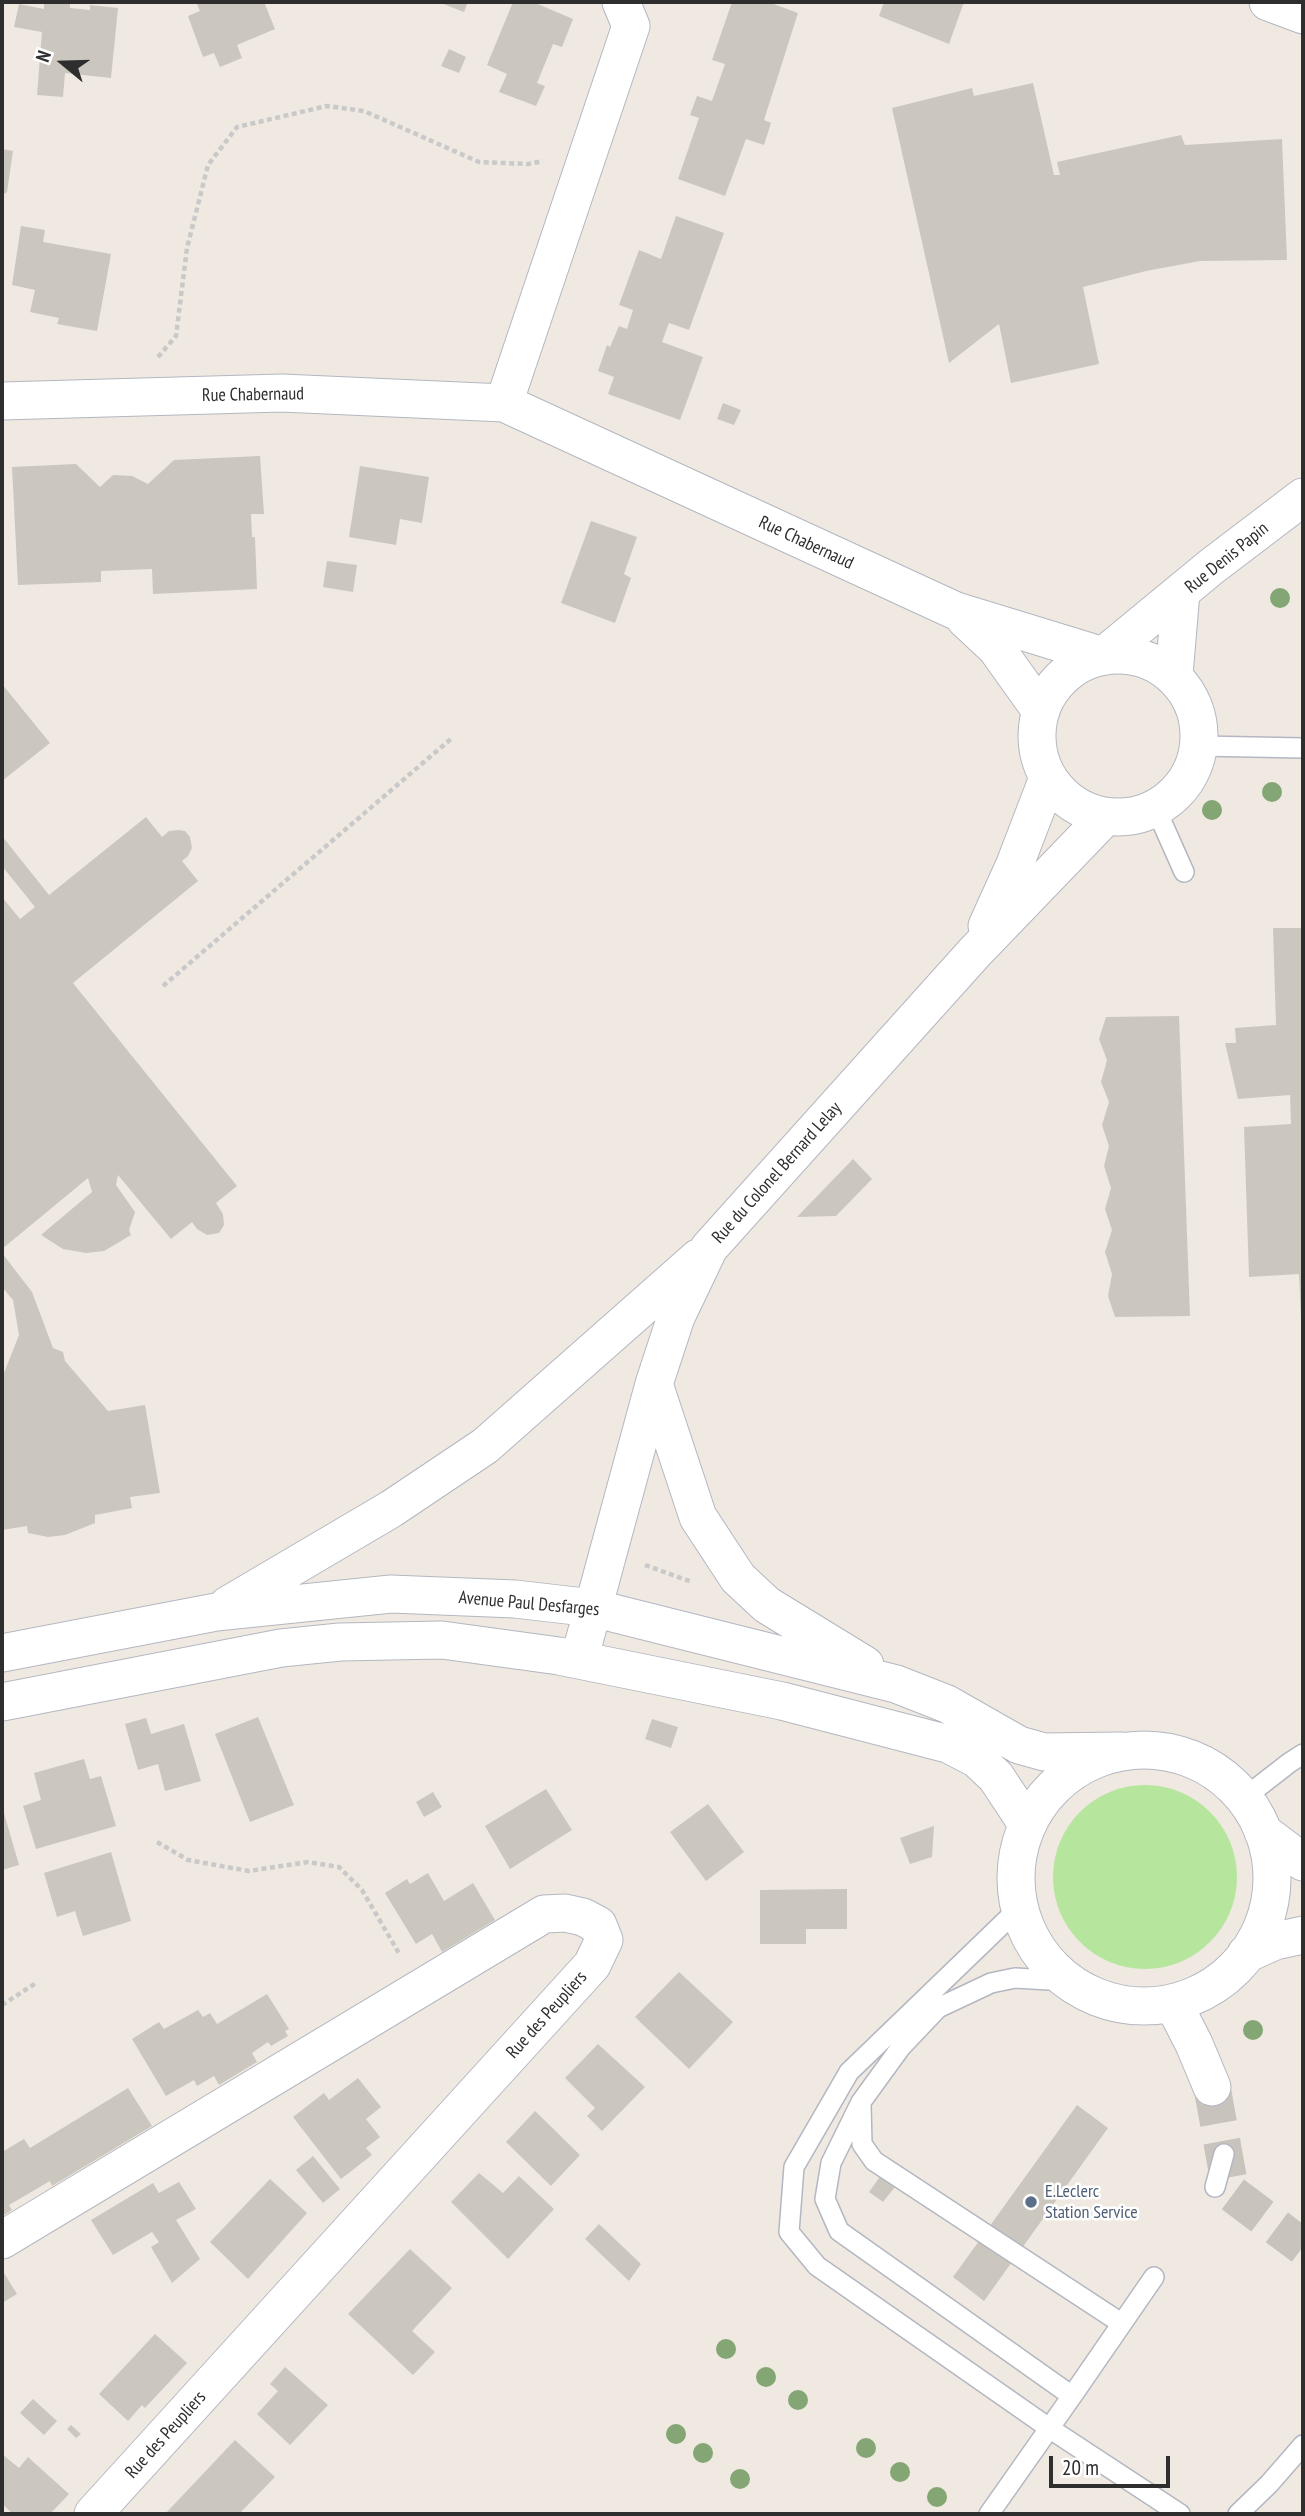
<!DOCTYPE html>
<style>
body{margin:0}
#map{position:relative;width:1305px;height:2516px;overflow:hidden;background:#efe9e1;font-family:"PT Sans Narrow",sans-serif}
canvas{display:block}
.frame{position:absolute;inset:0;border:4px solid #2e2e2e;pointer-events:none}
.north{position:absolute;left:28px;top:28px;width:70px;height:70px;-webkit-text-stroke:5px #fff;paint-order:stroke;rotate:289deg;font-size:19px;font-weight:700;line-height:28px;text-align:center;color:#2e2e2e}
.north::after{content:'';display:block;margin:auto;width:24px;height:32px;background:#2e2e2e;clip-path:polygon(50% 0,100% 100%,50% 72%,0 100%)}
.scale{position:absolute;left:1049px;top:2456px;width:121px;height:32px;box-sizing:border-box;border:4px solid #2e2e2e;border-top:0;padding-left:9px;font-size:21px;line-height:24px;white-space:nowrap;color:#2e2e2e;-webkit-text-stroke:5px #fff;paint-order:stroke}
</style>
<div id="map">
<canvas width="1305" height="2516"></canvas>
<div class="frame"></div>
<div class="north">N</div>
<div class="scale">20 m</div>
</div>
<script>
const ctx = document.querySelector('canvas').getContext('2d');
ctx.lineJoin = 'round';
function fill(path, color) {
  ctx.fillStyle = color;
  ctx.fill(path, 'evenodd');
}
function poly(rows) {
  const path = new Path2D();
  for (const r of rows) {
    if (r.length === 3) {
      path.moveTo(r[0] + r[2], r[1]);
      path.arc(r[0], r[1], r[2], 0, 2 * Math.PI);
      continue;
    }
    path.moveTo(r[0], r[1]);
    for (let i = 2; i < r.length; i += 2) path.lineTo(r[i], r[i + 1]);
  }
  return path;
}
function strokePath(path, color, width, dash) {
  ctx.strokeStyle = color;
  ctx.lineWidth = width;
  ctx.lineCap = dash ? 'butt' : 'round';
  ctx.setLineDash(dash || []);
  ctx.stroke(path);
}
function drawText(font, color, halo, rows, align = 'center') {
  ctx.font = font + ' "PT Sans Narrow",sans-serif';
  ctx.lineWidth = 5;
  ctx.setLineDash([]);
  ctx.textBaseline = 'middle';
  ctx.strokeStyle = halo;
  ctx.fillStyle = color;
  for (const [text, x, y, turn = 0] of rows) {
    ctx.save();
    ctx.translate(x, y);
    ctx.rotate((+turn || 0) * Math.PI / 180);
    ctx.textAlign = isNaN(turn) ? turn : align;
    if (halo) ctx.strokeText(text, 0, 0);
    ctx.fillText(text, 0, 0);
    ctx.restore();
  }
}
fill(poly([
 [1145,1877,92]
]), '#b6e59e');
fill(poly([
 [44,2,70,2,70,8,90,10,90,5,118,8,111,78,65,73,63,97,37,95,42,32,14,27,19,4,44,9],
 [196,2,264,2,275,29,237,45,242,58,220,67,214,53,203,57,192,27,188,16,200,11],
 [438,2,468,2,464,12],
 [513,2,533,2,573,19,562,47,553,44,537,83,545,86,536,106,499,92,507,74,487,65],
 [732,2,768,2,798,13,764,120,771,123,764,145,746,139,725,196,678,179,699,118,690,115,697,96,712,101,725,64,712,60],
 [884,2,964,2,949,44,879,16],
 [449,49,466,57,459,73,441,66],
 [1033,83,1054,175,1060,175,1057,162,1181,135,1185,145,1282,139,1287,260,1200,261,1146,271,1083,287,1099,364,1011,383,999,324,949,363,892,108,972,88,974,96],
 [2,149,13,151,7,192,4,194,2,194],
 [676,216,724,233,689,330,669,323,662,342,703,357,680,420,608,394,614,377,598,371,607,345,610,347,619,326,627,329,633,310,619,305,639,250,661,259],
 [21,226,45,230,43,242,111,254,97,331,57,324,59,318,30,312,35,290,12,285],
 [723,403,741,410,734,425,717,419],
 [260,456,264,514,251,514,252,537,255,537,257,589,153,594,152,569,101,571,101,582,18,585,12,467,76,464,100,487,113,475,132,476,148,484,174,460],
 [360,466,429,477,422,523,400,519,396,545,349,537],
 [591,521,637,537,624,574,631,578,615,623,561,603],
 [327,561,357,565,353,592,323,587],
 [2,684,50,743,2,781],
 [146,817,162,837,169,831,179,830,185,831,190,837,192,848,188,856,182,861,198,881,73,983,237,1186,216,1203,223,1214,224,1225,219,1233,207,1235,197,1229,192,1222,171,1239,118,1175,116,1185,135,1212,129,1230,131,1235,104,1251,86,1253,63,1249,41,1235,92,1192,88,1178,2,1249,2,897,20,919,35,907,2,866,2,836,49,895],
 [1273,928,1303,928,1303,1317,1301,1317,1299,1274,1249,1277,1244,1127,1291,1124,1290,1095,1238,1099,1225,1043,1236,1043,1235,1028,1276,1025],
 [1179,1016,1190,1316,1115,1317,1108,1296,1112,1274,1105,1252,1112,1230,1105,1209,1111,1188,1104,1166,1109,1146,1102,1125,1109,1102,1101,1082,1107,1060,1099,1039,1106,1017],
 [853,1159,872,1179,836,1216,797,1217],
 [2,1253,32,1292,53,1348,63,1352,65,1361,108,1411,145,1405,160,1493,130,1497,132,1508,95,1515,95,1523,65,1535,48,1537,28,1533,27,1526,2,1530,2,1378,19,1335,13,1300,2,1287],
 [258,1717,294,1805,250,1822,215,1734],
 [146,1718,151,1734,184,1724,201,1781,165,1791,158,1764,138,1770,125,1724],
 [652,1719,678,1727,671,1748,645,1739],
 [84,1759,90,1779,101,1776,116,1826,36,1849,23,1806,41,1800,34,1773],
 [546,1789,572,1830,510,1869,485,1826],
 [433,1792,442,1807,424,1817,416,1802],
 [708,1804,744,1852,706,1881,670,1832],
 [2,1806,19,1865,2,1870],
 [934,1826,932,1857,910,1864,900,1838],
 [111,1852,131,1921,83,1936,75,1911,57,1917,44,1873],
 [428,1873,444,1901,473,1883,495,1920,442,1952,432,1934,416,1944,385,1893,407,1879,410,1884],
 [847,1889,847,1929,806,1929,806,1944,760,1944,760,1890],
 [679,1972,733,2022,689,2069,635,2017],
 [267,1994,289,2029,285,2031,288,2036,271,2046,268,2042,252,2053,257,2062,219,2085,214,2076,197,2086,194,2080,166,2096,132,2039,159,2022,164,2029,198,2010,203,2017,210,2013,217,2024],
 [598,2044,645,2087,602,2131,587,2116,595,2108,565,2078],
 [358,2078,381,2107,366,2119,380,2137,366,2148,372,2155,341,2179,293,2117,324,2093,329,2100],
 [128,2088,152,2126,52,2186,50,2181,9,2205,12,2210,2,2216,2,2152,24,2139,30,2148],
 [1077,2105,1108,2128,984,2301,953,2277],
 [535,2111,580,2155,551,2186,506,2142],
 [313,2156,340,2189,323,2203,296,2170],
 [884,2171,899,2182,883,2202,869,2192],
 [479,2173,503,2193,519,2176,554,2209,508,2259,451,2202],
 [270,2179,307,2213,248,2279,210,2242],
 [179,2182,196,2209,176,2220,200,2259,172,2283,151,2247,159,2242,152,2232,113,2255,91,2220,153,2183,159,2193],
 [599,2224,641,2264,629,2281,585,2239],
 [410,2249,452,2288,412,2331,435,2352,413,2375,348,2314],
 [4,2273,17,2294,2,2303,2,2274],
 [155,2334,187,2363,145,2408,142,2405,128,2421,99,2394],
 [285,2367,328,2405,290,2445,257,2414,278,2391,270,2384],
 [33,2399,57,2421,44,2435,20,2413],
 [71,2425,81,2434,76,2438,67,2429],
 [235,2440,275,2477,239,2514,165,2514],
 [2,2454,19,2468,28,2457,69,2494,50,2514,13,2514,2,2504]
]), '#cbc7bf');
strokePath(poly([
 [1212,2087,1231,2193,1303,2247]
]), '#c8c4bd', 37, [37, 18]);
const service = poly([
 [1200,746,1303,748],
 [1156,809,1184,872],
 [1244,1798,1289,1763,1303,1754],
 [1018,1909,849,2072,794,2167,789,2232,817,2266,1049,2428,1180,2514],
 [1066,1981,1015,1978,991,1983,938,2008,901,2047,861,2102,831,2163,825,2199,839,2231,1072,2396,1154,2277],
 [861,2104,862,2144,874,2161,1121,2323],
 [1215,2187,1224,2154],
 [989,2514,1072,2396],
 [1238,2514,1269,2484,1303,2445]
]);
const minor = poly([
 [1268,2,1303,15],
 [2,401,282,393,504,403,956,611,1103,656,1211,567,1303,497],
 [504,403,631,26,621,2],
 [965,619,996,648,1041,711],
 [1118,736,81],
 [1174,675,1181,592],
 [987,926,1015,864,1048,778],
 [654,1384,698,1517,738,1578,767,1605,865,1665],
 [228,1605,391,1509,485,1446,698,1258],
 [2,1653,216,1612,391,1594,515,1599,593,1608,896,1684,947,1704,1019,1745,1044,1752,1121,1751],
 [579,1660,654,1384,676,1317,709,1248,975,952,1105,817],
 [2,1702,281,1648,340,1642,442,1640,559,1656,782,1701,948,1744,977,1759,996,1777,1027,1824],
 [1144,1878,128],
 [1263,1832,1303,1862],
 [1246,1954,1275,1941,1303,1935],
 [1173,2003,1194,2044,1212,2087],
 [2,2240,544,1914,565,1913,583,1917,598,1925,604,1940,592,1965,93,2514]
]);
strokePath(service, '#b4b7c1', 22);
strokePath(minor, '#b4b7c1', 39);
strokePath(poly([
 [158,357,176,336,187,248,208,165,237,127,327,106,364,111,479,162,528,164,543,161],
 [163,986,452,738],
 [645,1565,692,1582],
 [157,1842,188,1860,249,1871,308,1862,339,1867,362,1890,400,1955],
 [2,2005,36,1983]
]), '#c9c9c9', 4.5, [5, 3.5]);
strokePath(service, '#fff', 19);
strokePath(minor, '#fff', 37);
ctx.fillStyle = '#84a574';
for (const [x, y] of [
 [1280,598],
 [1272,792],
 [1212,810],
 [1253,2030],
 [726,2349],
 [766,2377],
 [798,2400],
 [676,2434],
 [866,2448],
 [703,2453],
 [900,2472],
 [740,2479],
 [937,2497]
]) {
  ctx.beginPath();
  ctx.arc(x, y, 10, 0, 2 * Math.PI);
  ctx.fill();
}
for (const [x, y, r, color] of [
 [1031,2202,7,"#5c6f8a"]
]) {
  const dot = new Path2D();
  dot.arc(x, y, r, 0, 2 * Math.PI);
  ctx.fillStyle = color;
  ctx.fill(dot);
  strokePath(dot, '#fff', 2.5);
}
drawText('18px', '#2e2e2e', '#fff', [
 ["Rue Chabernaud",253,395,-1],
 ["Rue Chabernaud",806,543,25],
 ["Rue Denis Papin",1227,558,-39],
 ["Rue du Colonel Bernard Lelay",777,1173,-48],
 ["Avenue Paul Desfarges",529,1604,5],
 ["Rue des Peupliers",547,2015,-48],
 ["Rue des Peupliers",166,2435,-48]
]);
drawText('18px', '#4e5e75', '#fff', [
 ["E.Leclerc",1045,2192],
 ["Station Service",1045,2213]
], 'left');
</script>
